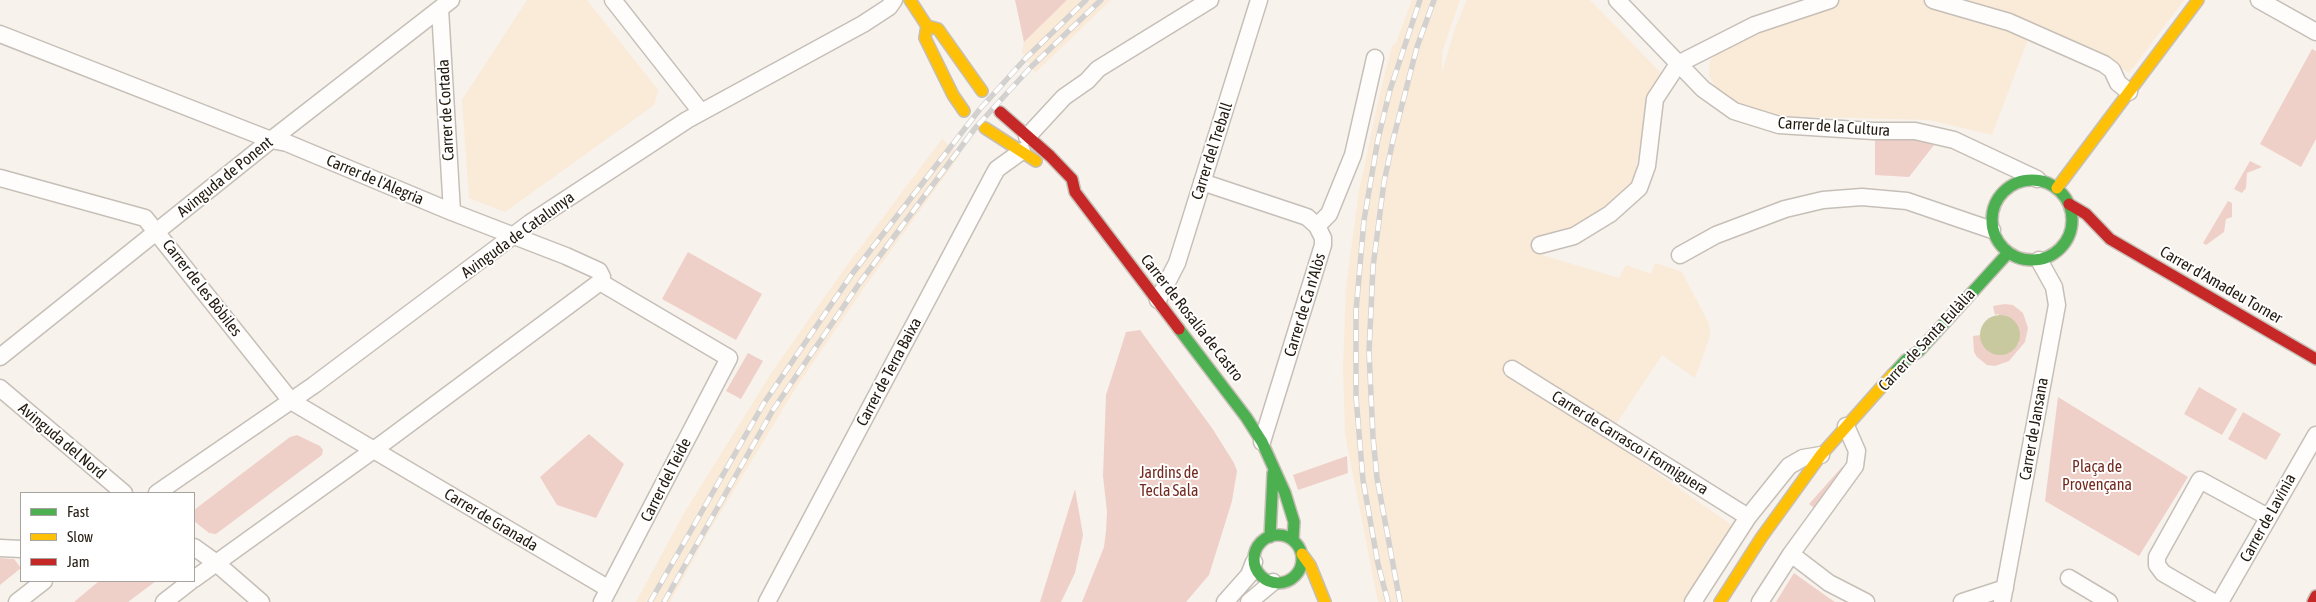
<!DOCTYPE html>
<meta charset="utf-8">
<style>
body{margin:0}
#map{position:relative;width:2316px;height:602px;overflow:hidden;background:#f8f2ec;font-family:"Asap Condensed",sans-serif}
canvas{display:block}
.legend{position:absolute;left:20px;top:492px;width:175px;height:90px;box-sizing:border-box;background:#fff;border:1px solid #a7a39f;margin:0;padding:6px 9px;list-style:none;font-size:15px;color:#22190f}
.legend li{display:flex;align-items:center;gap:10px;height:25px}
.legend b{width:25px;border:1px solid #a7a39f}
</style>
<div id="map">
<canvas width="2316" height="602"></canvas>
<ul class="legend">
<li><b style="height:6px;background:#4caf50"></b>Fast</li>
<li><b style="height:6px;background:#ffc107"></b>Slow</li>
<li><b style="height:6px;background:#c62828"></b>Jam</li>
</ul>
</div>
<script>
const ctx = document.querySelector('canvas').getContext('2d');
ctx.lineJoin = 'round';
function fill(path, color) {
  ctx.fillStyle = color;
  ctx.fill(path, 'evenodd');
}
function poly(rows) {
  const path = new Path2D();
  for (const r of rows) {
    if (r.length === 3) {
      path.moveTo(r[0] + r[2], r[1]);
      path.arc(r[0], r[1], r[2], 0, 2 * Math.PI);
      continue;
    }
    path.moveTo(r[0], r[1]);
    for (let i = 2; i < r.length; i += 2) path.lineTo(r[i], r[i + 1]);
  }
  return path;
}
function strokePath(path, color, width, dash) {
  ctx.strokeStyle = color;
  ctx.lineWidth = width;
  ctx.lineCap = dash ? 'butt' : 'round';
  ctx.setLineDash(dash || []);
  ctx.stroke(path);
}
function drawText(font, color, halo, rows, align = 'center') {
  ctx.font = font + ' "Asap Condensed",sans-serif';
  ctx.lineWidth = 4;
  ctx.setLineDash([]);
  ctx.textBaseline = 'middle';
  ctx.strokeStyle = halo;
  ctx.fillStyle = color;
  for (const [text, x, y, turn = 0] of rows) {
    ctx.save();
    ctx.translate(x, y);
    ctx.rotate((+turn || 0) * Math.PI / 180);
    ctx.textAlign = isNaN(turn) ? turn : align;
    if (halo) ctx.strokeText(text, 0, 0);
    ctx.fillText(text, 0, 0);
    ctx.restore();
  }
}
fill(poly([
 [527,0,587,0,658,90,654,105,505,212,469,198,462,100],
 [1067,0,1111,0,1035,73,1022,52,1024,42],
 [1412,0,1460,0,1442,52,1442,72,1455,28,1467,0,1590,0,1663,75,1649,94,1633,184,1542,255,1619,278,1626,265,1651,274,1655,263,1682,272,1709,324,1710,336,1695,378,1662,355,1607,438,1733,526,1685,602,1378,602,1345,434,1343,367,1346,287,1359,191,1380,93,1392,46,1396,43],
 [1828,0,2184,0,2129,73,2111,61,2033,26,1992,135,1929,120,1778,116,1738,107,1714,85,1709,74,1710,61,1718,51,1827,6],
 [942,139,960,155,866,285,795,389,708,533,670,602,636,602,683,515,772,372,845,268]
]), '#faead8');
fill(poly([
 [1015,0,1067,0,1024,42],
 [2312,49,2316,51,2316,139,2301,167,2260,144],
 [1875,139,1911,139,1934,145,1909,177,1875,175],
 [2250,161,2262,167,2247,173,2246,188,2242,193,2234,189],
 [2228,201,2232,203,2232,217,2226,219,2224,232,2206,245,2203,243],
 [688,252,762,294,736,340,662,299],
 [2005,304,2013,305,2023,313,2028,328,2025,342,2009,361,1995,366,1987,365,1977,357,1974,352,1973,336,1980,335,1989,352,1995,354,2012,351,2019,343,1998,314,1995,315,1993,306],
 [1140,330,1212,428,1234,463,1237,471,1232,501,1209,575,1186,602,1082,602,1104,547,1106,531,1107,512,1103,476,1106,395,1126,332],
 [748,353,763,361,741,399,726,391],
 [2199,387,2237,409,2222,435,2184,414],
 [2058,397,2188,477,2139,556,2045,501],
 [2243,412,2281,434,2266,460,2228,439],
 [589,434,624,464,596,518,557,505,540,477],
 [297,435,320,446,323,450,322,455,216,534,209,533,194,521,194,510,290,437],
 [1347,456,1348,473,1298,490,1293,475],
 [1846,465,1817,510,1809,504,1842,467],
 [1075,489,1083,535,1075,573,1061,602,1040,602],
 [0,558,14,559,21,568,0,585],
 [1794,573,1829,598,1835,602,1776,602],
 [99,581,156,581,128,602,74,602]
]), '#efd0c8');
fill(poly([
 [2000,335,20]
]), '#c8c99f');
const street = poly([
 [613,0,701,112],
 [1617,0,1703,89,1734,111,1779,125,1873,131,1915,131,1954,140,2037,179],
 [1933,0,2009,22,2104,64,2112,70,2118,83,2129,92],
 [2259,0,2316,32],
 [440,9,452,212],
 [0,34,271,140,287,143,452,212,566,256,599,271,602,277,600,282],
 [1678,64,1755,25,1830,0],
 [1027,137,1064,97,1087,81,1098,69,1210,0],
 [0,178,145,218,291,401,609,589],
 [1202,182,1307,217,1317,226,1323,238,1323,245,1262,442],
 [1317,226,1329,214,1353,155,1375,58],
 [1540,245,1574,236,1610,214,1639,188,1647,166,1655,99,1678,64],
 [1680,255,1716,235,1785,209,1823,200,1862,197,1907,201,1992,230],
 [600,282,729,358,602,602],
 [1158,300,1177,263,1259,0],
 [0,357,271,140,451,0],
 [1512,369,1748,517],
 [0,388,124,493],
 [157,493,314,385,530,223,687,120,863,24,889,7,894,0],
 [194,547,215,562,261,602],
 [0,548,21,549],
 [1791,554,1829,583,1866,602],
 [2069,578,2109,602],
 [194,579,386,441,600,282],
 [17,602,44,581],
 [164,602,191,581],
 [767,602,993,176,997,169,1022,151],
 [1225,602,1249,575,1254,562],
 [1249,602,1273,582],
 [1693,602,1748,517,1789,466,1803,458,1821,455],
 [1760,602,1791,554,1855,466,1857,451,1846,426],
 [1962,602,2005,588],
 [2002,602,2057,305,2054,287,2039,260],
 [2213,602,2163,573,2157,565,2157,557,2200,480,2268,517],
 [2220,602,2316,435]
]);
const fast = poly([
 [2032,220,40],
 [1179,329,1246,417,1262,442,1285,493,1294,522,1293,540],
 [1893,374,1906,360,1919,351,2008,253],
 [1278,559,24],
 [1270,537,1273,473]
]);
const slow = poly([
 [910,0,927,26,938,29,982,91],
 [927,26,925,38,953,95,964,111],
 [985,128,1036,161],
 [2057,188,2198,0],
 [1302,554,1310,565,1325,602],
 [1720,602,1761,538,1821,455,1893,374]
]);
const jam = poly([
 [1000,112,1050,156,1072,179,1075,192,1179,329],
 [2069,204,2086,214,2110,239,2316,359],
 [2313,602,2316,596]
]);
strokePath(street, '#c6bfb7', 19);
strokePath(fast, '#c6bfb7', 14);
strokePath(slow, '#c6bfb7', 14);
strokePath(jam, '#c6bfb7', 14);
strokePath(street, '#fefdfc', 16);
strokePath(fast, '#4caf50', 11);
strokePath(slow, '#ffc107', 11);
strokePath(jam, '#c62828', 11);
const rail = poly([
 [650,602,764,403,852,274,980,109,1026,58,1086,0],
 [664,602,773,410,861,281,976,127,1031,67,1101,0],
 [1388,602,1378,564,1363,480,1356,397,1356,311,1364,220,1378,139,1390,90,1420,0],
 [1400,602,1377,478,1373,437,1369,352,1373,267,1384,182,1393,140,1417,47,1434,0]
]);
strokePath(rail, '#d3d1cf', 5.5);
strokePath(rail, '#fff', 4, [11]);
drawText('16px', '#22190f', '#fff', [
 ["Carrer de Cortada",446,110,-93],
 ["Carrer de la Cultura",1834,127,4],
 ["Carrer del Treball",1212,151,-72],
 ["Avinguda de Ponent",225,177,-39],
 ["Carrer de l'Alegria",375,180,23],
 ["Avinguda de Catalunya",518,235,-36],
 ["Carrer d'Amadeu Torner",2221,285,30],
 ["Carrer de les Bòbiles",202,288,52],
 ["Carrer de Ca n'Alòs",1305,305,-73],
 ["Carrer de Rosalía de Castro",1192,318,52],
 ["Carrer de Santa Eulàlia",1927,340,-47],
 ["Carrer de Terra Baixa",889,372,-62],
 ["Carrer de Jansana",2034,429,-80],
 ["Avinguda del Nord",62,441,40],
 ["Carrer de Carrasco i Formiguera",1630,443,32],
 ["Carrer del Teide",666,480,-63],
 ["Carrer de Lavínia",2268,518,-61],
 ["Carrer de Granada",491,520,31]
]);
drawText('16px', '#73291d', '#fff', [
 ["Plaça de",2097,467],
 ["Provençana",2097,485],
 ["Jardins de",1169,473],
 ["Tecla Sala",1169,491]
]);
</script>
